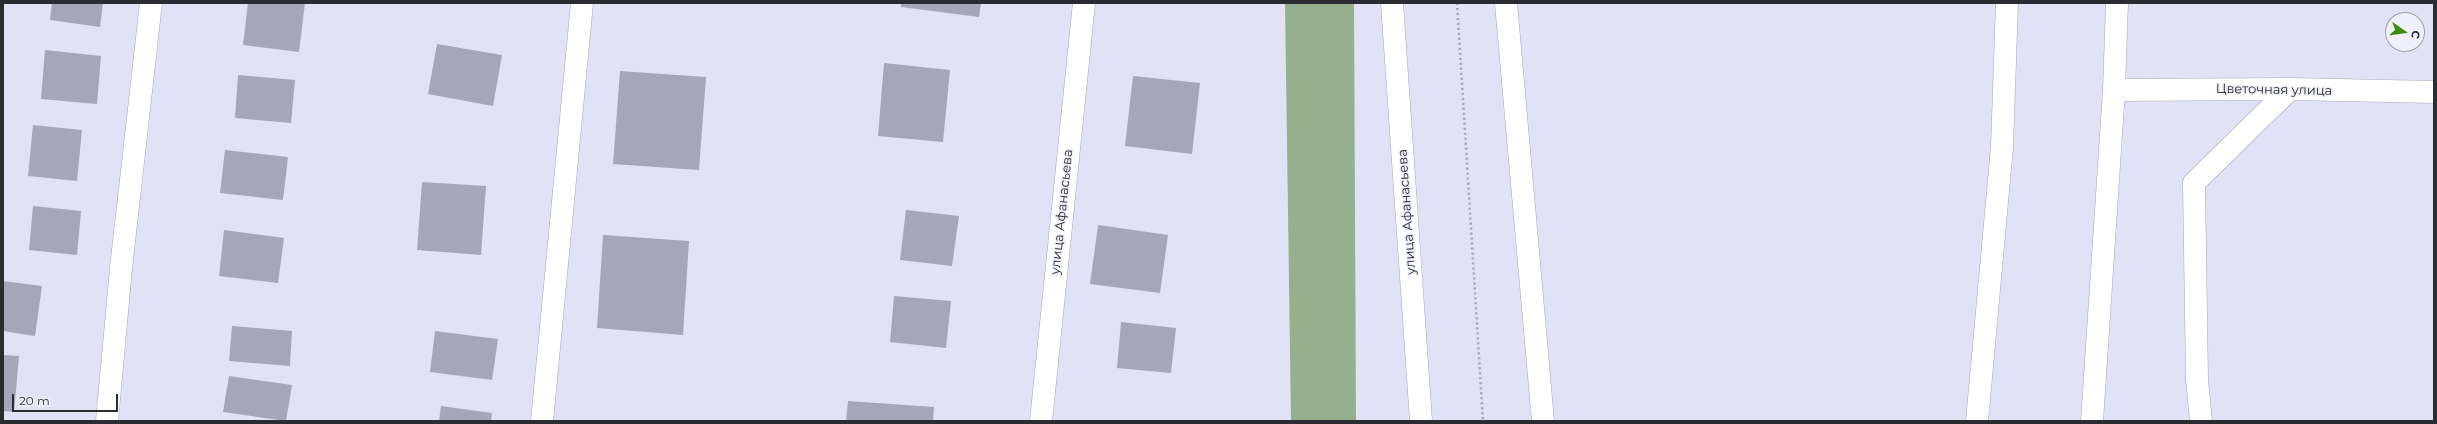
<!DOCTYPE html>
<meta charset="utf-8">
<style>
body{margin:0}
#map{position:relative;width:2437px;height:424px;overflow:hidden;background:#e2e2f6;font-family:Montserrat,sans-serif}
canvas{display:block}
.frame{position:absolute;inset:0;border:4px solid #2b2b32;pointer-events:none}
.north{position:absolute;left:2385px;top:12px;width:40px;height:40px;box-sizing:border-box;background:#f0f0fc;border:1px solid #a1a1ab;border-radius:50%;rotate:103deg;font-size:11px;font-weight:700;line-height:16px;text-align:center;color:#2b2b32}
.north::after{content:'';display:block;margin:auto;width:14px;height:18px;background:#369000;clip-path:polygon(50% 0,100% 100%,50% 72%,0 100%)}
.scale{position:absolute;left:12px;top:394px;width:106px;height:18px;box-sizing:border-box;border:2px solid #2b2b32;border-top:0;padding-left:5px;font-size:12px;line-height:14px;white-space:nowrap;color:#2b2b32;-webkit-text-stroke:3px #f0f0fc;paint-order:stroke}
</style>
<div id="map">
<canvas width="2437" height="424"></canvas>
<div class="frame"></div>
<div class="north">С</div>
<div class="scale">20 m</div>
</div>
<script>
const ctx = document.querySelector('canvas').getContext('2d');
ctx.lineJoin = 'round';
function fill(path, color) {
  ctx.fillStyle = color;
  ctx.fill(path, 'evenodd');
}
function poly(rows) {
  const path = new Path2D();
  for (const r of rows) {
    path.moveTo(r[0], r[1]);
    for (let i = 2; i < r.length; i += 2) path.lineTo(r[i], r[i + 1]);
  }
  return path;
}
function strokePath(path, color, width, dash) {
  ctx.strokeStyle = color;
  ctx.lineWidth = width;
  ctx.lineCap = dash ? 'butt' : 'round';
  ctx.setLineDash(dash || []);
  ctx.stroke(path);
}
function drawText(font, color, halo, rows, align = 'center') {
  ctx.font = font + ' Montserrat,sans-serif';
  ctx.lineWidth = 3;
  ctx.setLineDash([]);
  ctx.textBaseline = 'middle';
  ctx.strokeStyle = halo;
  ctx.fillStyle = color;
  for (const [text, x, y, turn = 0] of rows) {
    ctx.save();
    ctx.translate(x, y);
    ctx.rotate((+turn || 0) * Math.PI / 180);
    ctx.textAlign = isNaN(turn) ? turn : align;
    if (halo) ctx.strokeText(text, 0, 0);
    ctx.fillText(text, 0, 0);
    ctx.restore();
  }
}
fill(poly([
 [1285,3,1354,3,1356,421,1291,421]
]), '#96b08e');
fill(poly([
 [52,3,103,3,100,27,50,20],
 [248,3,305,3,299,52,243,45],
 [901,3,981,3,979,17,901,7],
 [437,44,502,55,493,106,428,94],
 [45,50,101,56,97,104,41,99],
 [884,63,950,70,943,142,878,136],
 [620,71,706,77,699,170,613,164],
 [238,75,295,80,291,123,235,118],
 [1133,76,1200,83,1192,154,1125,146],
 [33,125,82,130,77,181,28,176],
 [225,150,288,157,283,200,220,193],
 [422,182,486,186,481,255,417,250],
 [33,206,81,211,77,255,29,250],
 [906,210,959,216,952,266,900,260],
 [1098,225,1168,235,1160,293,1090,284],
 [224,230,284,238,278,283,219,276],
 [603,235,689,241,683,335,597,328],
 [3,281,42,286,35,336,3,331],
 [894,296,951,301,946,348,890,342],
 [1121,322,1176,328,1171,373,1117,368],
 [232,326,292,331,290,366,229,361],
 [435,331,498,339,492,380,430,372],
 [3,355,19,356,14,412,3,411],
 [229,376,292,385,286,421,223,412],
 [848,401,934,407,933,421,846,421],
 [441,406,492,413,491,421,439,421]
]), '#a5a6b8');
const minor = poly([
 [1392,3,1421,421],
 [2114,90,2290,89,2434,92],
 [107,421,121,268,151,3],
 [542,421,582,3],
 [1041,421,1084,3],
 [2092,421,2114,90,2117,3],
 [2201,421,2197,380,2194,183,2290,89]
]);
const secondary = poly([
 [1506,3,1543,421],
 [1977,421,2002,147,2007,3]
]);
strokePath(minor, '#a6a6b9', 23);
strokePath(secondary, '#a6a6b9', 23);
strokePath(poly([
 [1457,3,1483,421]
]), '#a3a3b2', 2.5, [2, 3]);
strokePath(minor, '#fff', 22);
strokePath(secondary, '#fff', 22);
drawText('13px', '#2b2b32', '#f0f0fc', [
 ["Цветочная улица",2274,90,1],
 ["улица Афанасьева",1062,212,-84],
 ["улица Афанасьева",1407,212,-94]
]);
</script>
